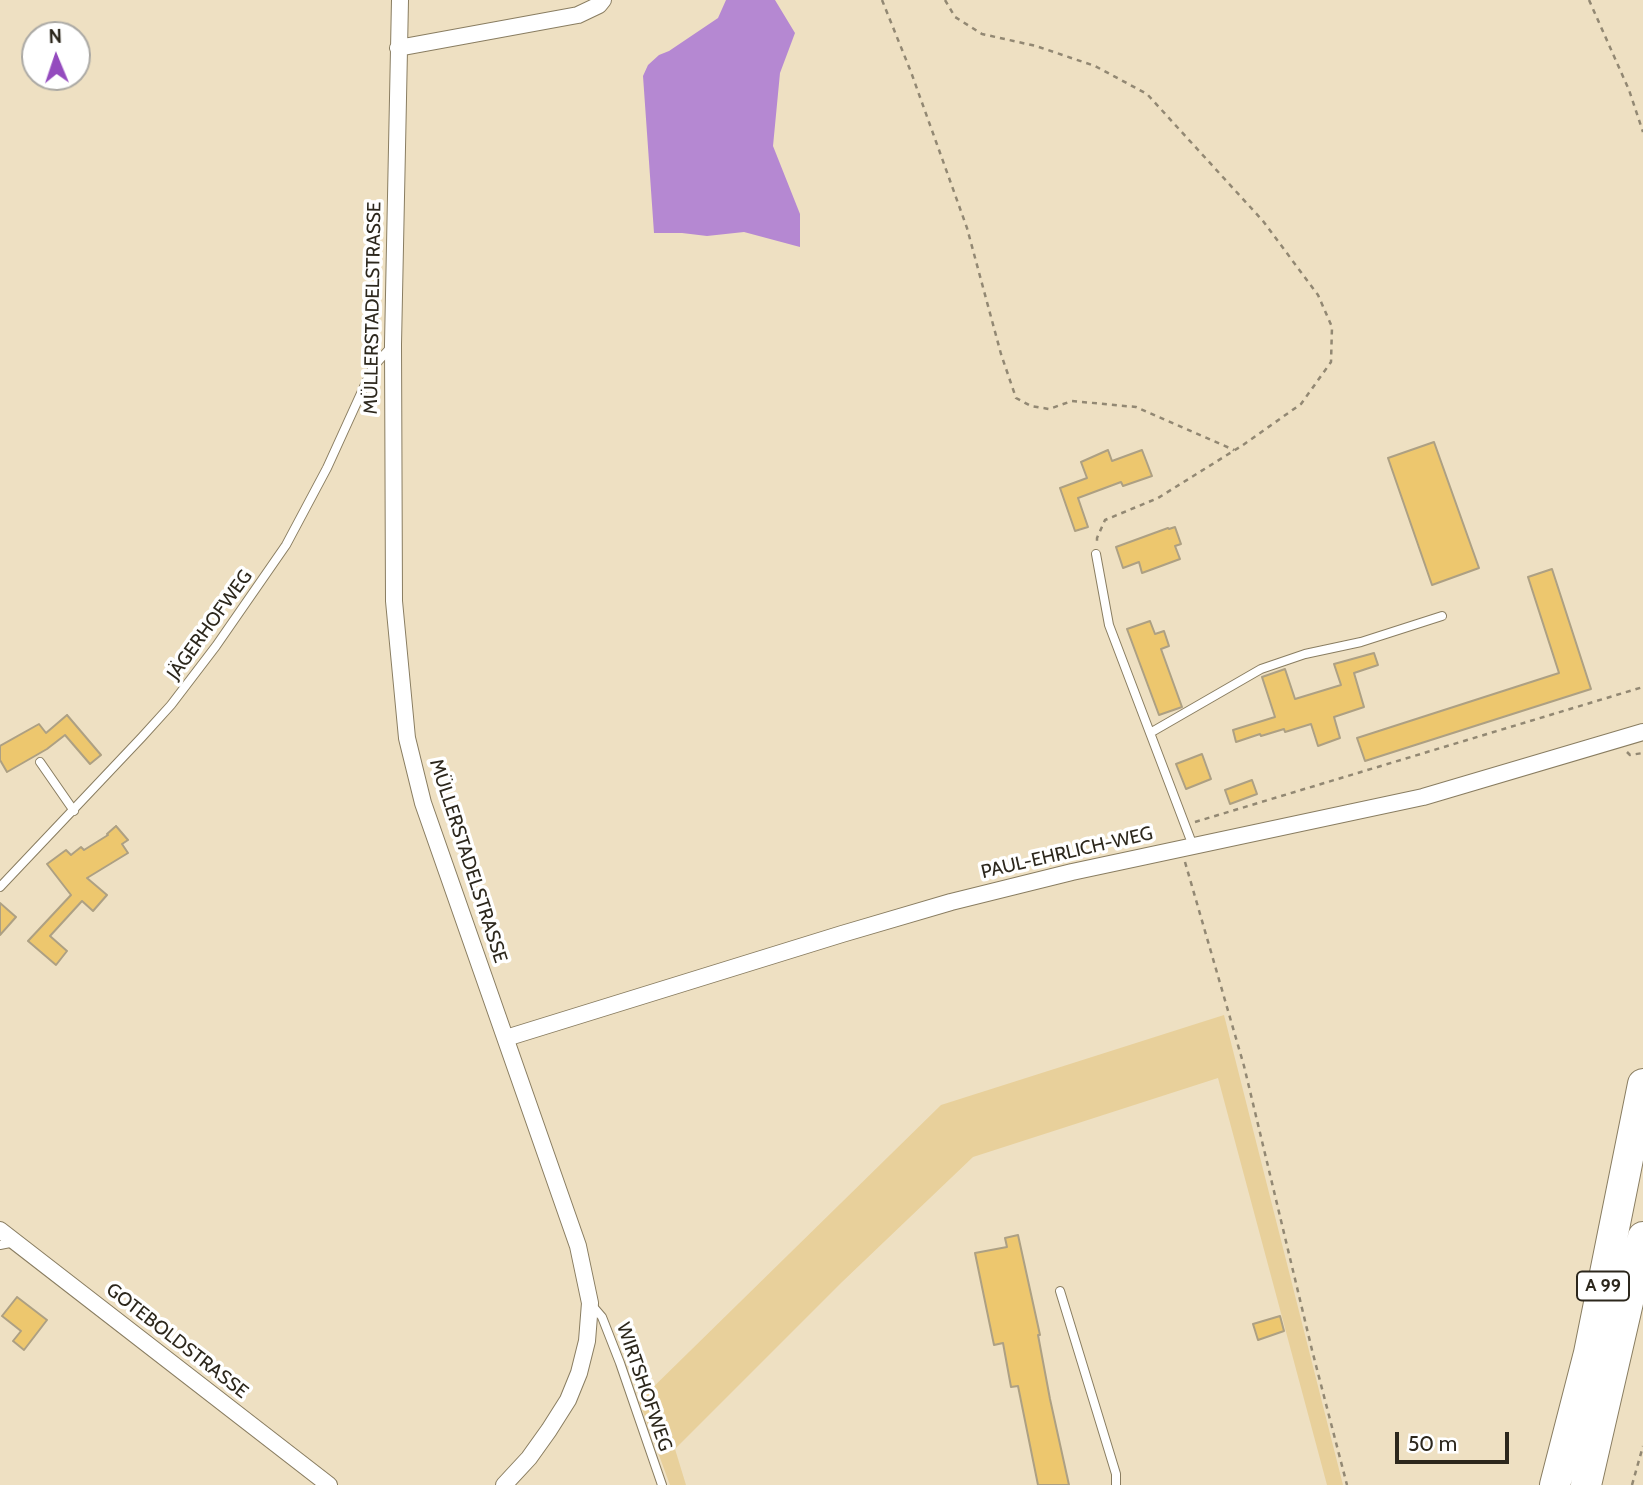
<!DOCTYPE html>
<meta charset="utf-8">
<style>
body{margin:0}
#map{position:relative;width:1643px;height:1485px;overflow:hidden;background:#eee0c2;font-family:Cabin,sans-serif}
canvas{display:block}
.north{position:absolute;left:21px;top:21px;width:70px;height:70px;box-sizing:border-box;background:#fff;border:2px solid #aba9a4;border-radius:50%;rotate:358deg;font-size:19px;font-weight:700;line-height:28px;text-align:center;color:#2c271c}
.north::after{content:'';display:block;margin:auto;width:24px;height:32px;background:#944bbe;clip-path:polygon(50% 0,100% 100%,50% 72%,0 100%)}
.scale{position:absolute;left:1395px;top:1432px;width:114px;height:32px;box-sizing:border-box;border:4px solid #2c271c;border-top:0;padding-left:9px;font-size:21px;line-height:24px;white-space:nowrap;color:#2c271c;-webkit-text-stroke:5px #fff;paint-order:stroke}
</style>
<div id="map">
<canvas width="1643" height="1485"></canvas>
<div class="north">N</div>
<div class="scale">50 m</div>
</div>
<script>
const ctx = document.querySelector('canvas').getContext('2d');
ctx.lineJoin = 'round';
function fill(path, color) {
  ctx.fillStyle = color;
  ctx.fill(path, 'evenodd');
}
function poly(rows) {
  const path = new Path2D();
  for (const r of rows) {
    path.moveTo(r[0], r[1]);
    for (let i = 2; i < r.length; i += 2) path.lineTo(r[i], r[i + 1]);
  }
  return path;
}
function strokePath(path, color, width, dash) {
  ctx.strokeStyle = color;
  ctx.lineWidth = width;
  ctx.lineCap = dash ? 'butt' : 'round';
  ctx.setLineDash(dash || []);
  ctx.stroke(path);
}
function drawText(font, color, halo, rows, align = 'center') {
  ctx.font = font + ' Cabin,sans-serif';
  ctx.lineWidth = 7;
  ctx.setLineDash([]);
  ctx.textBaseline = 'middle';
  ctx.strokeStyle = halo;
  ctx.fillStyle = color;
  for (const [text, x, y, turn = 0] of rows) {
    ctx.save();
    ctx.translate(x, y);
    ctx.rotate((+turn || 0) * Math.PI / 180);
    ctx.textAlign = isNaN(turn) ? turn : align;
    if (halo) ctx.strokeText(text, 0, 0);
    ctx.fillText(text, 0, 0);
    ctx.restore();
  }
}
fill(poly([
 [1224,1015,1343,1485,1327,1485,1218,1078,973,1157,842,1282,675,1449,686,1485,670,1485,639,1401,941,1105]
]), '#e8d09b');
fill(poly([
 [726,0,775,0,795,33,780,73,773,146,800,214,800,247,744,232,707,236,682,233,654,233,643,76,648,65,659,55,669,51,718,18]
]), '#b588d2');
const building = poly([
 [1434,442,1479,568,1432,585,1388,458,1434,442],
 [1108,450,1112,461,1142,450,1152,476,1123,486,1121,482,1078,498,1088,527,1075,531,1060,488,1087,478,1081,462,1108,450],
 [1175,527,1181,544,1175,546,1180,559,1142,573,1139,562,1123,568,1116,547,1168,528,1169,529,1175,527],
 [1552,569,1591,689,1365,761,1357,738,1559,673,1528,577,1552,569],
 [1150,621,1155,634,1164,631,1169,646,1161,649,1182,707,1159,715,1127,629,1150,621],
 [1374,653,1378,665,1354,673,1364,707,1334,717,1340,738,1318,746,1311,724,1285,732,1284,729,1261,736,1260,734,1236,742,1233,730,1275,717,1262,677,1285,669,1295,699,1341,685,1334,664,1374,653],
 [67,715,101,755,90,764,65,735,47,749,7,772,0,760,0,746,39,724,46,733,67,715],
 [1202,754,1211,779,1186,789,1176,764,1202,754],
 [1252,780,1257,794,1230,804,1225,790,1252,780],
 [116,826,128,840,122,844,128,853,87,878,107,895,93,911,82,901,50,936,67,951,56,965,28,941,71,895,47,864,66,850,71,855,81,847,84,850,108,835,107,834,116,826],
 [0,903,16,917,0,935,0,903],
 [1018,1235,1040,1335,1038,1335,1050,1399,1069,1485,1038,1485,1018,1386,1011,1387,1003,1343,994,1345,975,1253,1007,1247,1005,1238,1018,1235],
 [17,1297,47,1320,24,1350,13,1341,21,1331,2,1316,17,1297],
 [1280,1316,1284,1331,1258,1340,1253,1324,1280,1316]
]);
fill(building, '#edc76e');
strokePath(building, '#ada083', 2);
const service = poly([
 [1096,554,1109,625,1193,846],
 [1150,733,1261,669,1305,654,1361,642,1442,616],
 [40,762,74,811],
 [0,887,142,737,171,705,216,646,286,545,327,468,373,367,391,347],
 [0,1245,15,1242],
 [1060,1291,1116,1474,1116,1485],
 [590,1303,602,1317,620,1363,662,1485]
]);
const minor = poly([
 [400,0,393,344,394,601,407,738,423,803,578,1246,590,1303,587,1341,579,1373,568,1400,549,1430,529,1458,504,1485],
 [398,48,578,15,599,5,603,0],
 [506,1038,842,934,951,902,1072,872,1423,797,1643,732],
 [0,1230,329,1485]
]);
const motorway = poly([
 [1555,1485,1589,1353,1643,1084],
 [1586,1485,1643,1237]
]);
strokePath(service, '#897d61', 10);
strokePath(minor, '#897d61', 18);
strokePath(motorway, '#897d61', 32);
strokePath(poly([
 [882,0,911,72,967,228,1001,354,1016,398,1031,406,1049,409,1072,401,1136,407,1234,450],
 [945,0,955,17,982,34,1036,46,1095,66,1147,94,1263,221,1318,295,1332,327,1331,362,1301,404,1243,445,1158,498,1105,520,1097,538,1097,544],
 [1589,0,1629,90,1643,132],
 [1627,752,1630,755,1643,753],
 [1195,822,1643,687],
 [1185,862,1244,1066,1312,1350,1347,1485],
 [1632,1485,1643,1446]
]), '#928873', 2.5, [5, 5]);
strokePath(service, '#fff', 8);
strokePath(minor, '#fff', 16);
strokePath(motorway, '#fff', 30);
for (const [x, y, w] of [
 [1603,1286,52]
]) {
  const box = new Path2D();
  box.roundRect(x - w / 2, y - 14.5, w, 29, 5);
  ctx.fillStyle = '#fff';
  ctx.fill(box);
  strokePath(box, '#2c271c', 2);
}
drawText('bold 18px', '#2c271c', null, [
 ["A 99",1603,1286]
]);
drawText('19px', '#2c271c', '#fff', [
 ["MÜLLERSTADELSTRASSE",373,308,-89],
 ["JÄGERHOFWEG",210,625,-54],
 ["PAUL-EHRLICH-WEG",1067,853,-13],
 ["MÜLLERSTADELSTRASSE",468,861,72],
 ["GOTEBOLDSTRASSE",177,1341,38],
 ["WIRTSHOFWEG",644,1387,71]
]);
</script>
